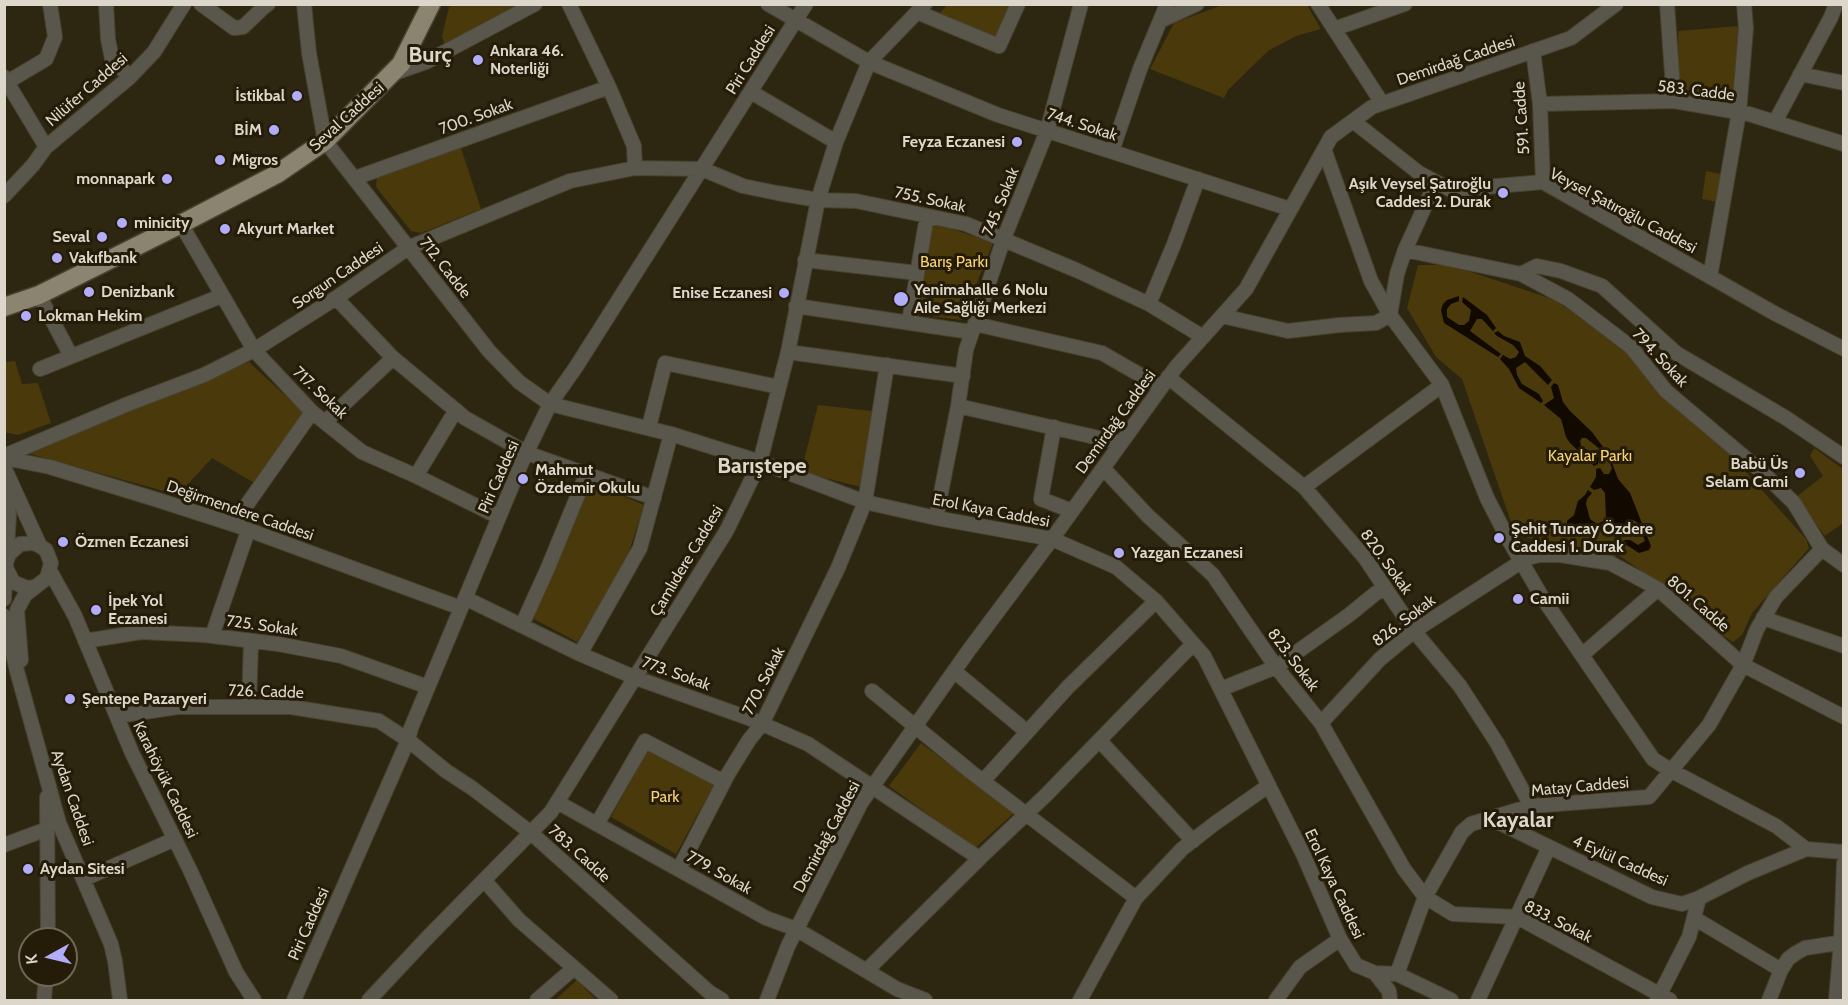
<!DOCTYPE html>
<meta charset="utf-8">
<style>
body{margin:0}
#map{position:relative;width:1848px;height:1005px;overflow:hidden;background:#2d2611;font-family:Cabin,sans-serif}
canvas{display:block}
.frame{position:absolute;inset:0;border:6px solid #dcd7ca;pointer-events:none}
.north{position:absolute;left:18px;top:927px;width:60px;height:60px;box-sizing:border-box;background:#241c08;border:2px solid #6e6756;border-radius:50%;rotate:262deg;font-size:16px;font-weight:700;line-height:24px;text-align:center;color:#dcd7ca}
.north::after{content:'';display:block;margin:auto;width:21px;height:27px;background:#b2adf9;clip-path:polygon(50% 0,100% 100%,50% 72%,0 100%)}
</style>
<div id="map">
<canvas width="1848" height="1005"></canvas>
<div class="frame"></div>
<div class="north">K</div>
</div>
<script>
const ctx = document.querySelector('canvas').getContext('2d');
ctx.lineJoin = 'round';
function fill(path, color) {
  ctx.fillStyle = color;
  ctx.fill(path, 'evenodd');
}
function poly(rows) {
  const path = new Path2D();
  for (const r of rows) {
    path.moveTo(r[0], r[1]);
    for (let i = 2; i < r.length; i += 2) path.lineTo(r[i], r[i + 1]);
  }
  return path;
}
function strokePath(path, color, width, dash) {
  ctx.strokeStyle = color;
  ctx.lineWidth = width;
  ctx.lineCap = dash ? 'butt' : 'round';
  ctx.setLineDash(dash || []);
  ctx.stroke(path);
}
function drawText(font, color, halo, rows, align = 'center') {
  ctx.font = font + ' Cabin,sans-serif';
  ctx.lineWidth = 6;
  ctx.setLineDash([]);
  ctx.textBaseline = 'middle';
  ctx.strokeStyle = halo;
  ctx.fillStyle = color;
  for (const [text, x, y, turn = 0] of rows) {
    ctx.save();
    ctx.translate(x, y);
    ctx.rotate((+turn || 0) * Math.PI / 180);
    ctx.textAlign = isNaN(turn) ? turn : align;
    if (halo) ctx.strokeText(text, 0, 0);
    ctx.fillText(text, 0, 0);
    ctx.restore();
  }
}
fill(poly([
 [454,5,516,5,448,44,444,43,442,36,449,7],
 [947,5,1021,5,1003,44,937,16],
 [1222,5,1307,5,1321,29,1296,36,1268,51,1228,90,1224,98,1150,69,1174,23],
 [1739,26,1733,100,1679,95,1678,31],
 [460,145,481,209,421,233,411,231,376,187,377,177],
 [1706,171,1722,174,1717,202,1702,199],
 [938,224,993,243,962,320,921,315,917,311,931,228],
 [1418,265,1450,265,1555,300,1595,327,1624,350,1673,406,1724,448,1806,539,1809,548,1752,613,1742,635,1733,642,1696,619,1700,612,1617,554,1614,559,1535,541,1514,531,1462,379,1436,357,1407,308],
 [15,361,22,384,38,383,51,423,18,435,4,432,5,362],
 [249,362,304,413,256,484,212,458,178,495,23,452],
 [818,405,872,411,861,487,801,472],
 [1814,448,1843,469,1843,523,1825,536,1796,497,1823,476,1810,456],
 [589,486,613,492,644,505,625,564,577,642,534,619,535,609],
 [653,741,718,777,676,854,611,817],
 [921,743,1014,813,975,848,889,786],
 [577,980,596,1000,555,1000]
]), '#49390b');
fill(poly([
 [1459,296,1459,301,1451,304,1447,309,1447,317,1459,325,1464,325,1469,321,1471,310,1462,302,1463,297,1487,315,1496,328,1493,331,1482,319,1477,319,1470,331,1501,354,1498,357,1444,323,1441,310,1443,304,1447,300],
 [1498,331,1504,336,1520,342,1525,356,1540,366,1552,380,1548,385,1525,362,1516,368,1517,375,1522,384,1539,394,1543,401,1541,403,1519,388,1509,369,1500,359,1503,355,1510,359,1516,357,1519,352,1513,345,1497,336,1494,333],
 [1554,383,1558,385,1563,402,1570,411,1592,432,1609,455,1618,479,1630,493,1651,546,1649,550,1639,553,1622,542,1625,540,1630,540,1638,545,1645,541,1637,522,1633,520,1628,521,1625,525,1620,540,1614,527,1602,527,1591,530,1567,528,1567,521,1574,515,1578,501,1585,495,1588,490,1592,493,1587,499,1586,504,1590,519,1597,524,1606,520,1605,493,1601,488,1594,490,1590,487,1596,477,1596,469,1600,468,1604,474,1609,474,1612,468,1606,454,1586,438,1582,438,1580,441,1581,446,1597,456,1599,459,1598,464,1594,466,1570,443,1566,437,1561,419,1544,405,1554,398,1551,387]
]), '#120a00');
const minor = poly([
 [106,4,108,39,112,59,130,77],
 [201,4,234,28,243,27,264,7,268,4],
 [304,4,309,53,325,141,489,351,519,382,550,404,671,434,760,462,865,502,936,518,1052,539,1116,567,1156,601,1204,656,1303,854,1340,939,1356,965,1375,973,1397,974,1451,1000],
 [569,4,609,87,634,146,635,168],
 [768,4,869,62,998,115,1290,209],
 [1318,4,1382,103],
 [1667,4,1674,101],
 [917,12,999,46,1018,4],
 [1160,21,1197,4],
 [1334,29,1405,4],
 [1533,51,1540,104,1543,182],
 [395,73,426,62,535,4],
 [1800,74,1844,83],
 [4,77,46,147],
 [4,84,46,59,55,37,50,4],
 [751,92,836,142],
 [1540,104,1674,101,1749,114,1844,144],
 [1353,121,1419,173,1451,190,1543,182,1774,313,1844,349],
 [1775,122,1831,17,1836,4],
 [1324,149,1371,281,1390,315,1442,385,1487,498,1507,537,1542,597,1653,759,1670,770,1776,826,1806,849,1844,852],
 [1112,151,1140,69,1167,4],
 [355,178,609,87],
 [4,196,33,165,46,147,130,77,154,52,184,4],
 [181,224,254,350,312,412,362,452,416,476,499,517],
 [1405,250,1521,274,1568,299,1631,347,1666,391,1761,471,1794,503,1822,549,1844,565],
 [805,260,917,273],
 [1521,274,1537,266,1561,271,1602,286,1676,353,1786,418,1844,457],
 [1710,277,1739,112,1746,28,1744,4],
 [39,295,71,356],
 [336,298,393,358,465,418,527,453,654,498],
 [1149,304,1174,244,1198,179],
 [796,306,971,332],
 [1390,315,1397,274,1405,250,1436,182],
 [1222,316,1288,331,1340,325,1376,323,1390,315],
 [909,322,927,216],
 [975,324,1102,353,1161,387],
 [788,352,963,376],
 [40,369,221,296],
 [1168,377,1304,487,1365,558,1414,631,1460,686,1497,743,1531,806],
 [958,406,1121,443],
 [325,422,393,358],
 [649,427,665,363,779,387],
 [1054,427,1041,499,1072,511],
 [4,456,128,404,204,375,254,350,336,298,408,248,570,181,635,168,702,169,743,186,777,193,818,200,856,201,966,224,1076,270,1149,304,1203,337],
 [4,458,50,467,158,500,235,525,461,608],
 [4,467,40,546,46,550,51,563,47,578,25,595,17,610,21,660],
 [1103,468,1148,516,1213,575,1276,667,1321,723,1404,869,1425,897,1453,914,1517,917,1670,1000],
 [416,476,456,410],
 [4,482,9,515,4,599],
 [1304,487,1442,385],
 [936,518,958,406,966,350,1004,238,1047,131,1081,4],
 [235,525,246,506,312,412],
 [7,560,9,554,20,544,34,543,40,546],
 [6,568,13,582,27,588,35,587],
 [50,571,75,616,132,753,190,870,236,972,254,1000],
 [465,598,580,654,636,678,751,719,808,744,979,858],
 [4,616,17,671,59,823,111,944,115,961,120,1000],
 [1763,618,1844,646],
 [522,625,547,570,587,473],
 [212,636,248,531],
 [85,641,141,632,204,635,278,644,341,656,428,687],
 [580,654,640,548,671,434],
 [1582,655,1658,589],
 [954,671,1026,731],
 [1221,689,1276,667,1349,615,1376,593,1386,589],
 [872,691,971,772,1136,898],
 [249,707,251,641],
 [117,716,178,707,291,707,379,721,408,740,446,771,472,788,530,832,709,992,722,1000],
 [1321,723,1380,659,1414,631,1527,558,1540,555,1560,555,1610,563,1642,580,1658,589,1743,665,1844,717],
 [1100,741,1193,841],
 [983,781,1068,687,1156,601],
 [47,797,48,939],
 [557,802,766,918,796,929,897,989,925,1000],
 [1488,819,1504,825,1652,897,1682,904,1699,898,1748,873,1806,849],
 [597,824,645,741,724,782],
 [4,845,47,829],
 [679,869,728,774,749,740,762,724,838,568,865,502,887,365],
 [84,879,175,839],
 [484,880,519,920,611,1000],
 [1694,918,1781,970],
 [867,970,983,855,1046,795,1193,644],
 [1375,973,1389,991,1390,1000],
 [1397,974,1425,897,1462,832,1471,824,1531,806,1649,797,1709,725,1743,665,1757,629,1776,597,1822,549],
 [44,1000,46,975],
 [294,1000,408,740,411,728,522,462,550,404,576,367,806,4],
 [369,1000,428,937,551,812,727,530,760,462,788,352,818,200,836,142,869,62,925,4],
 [537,1000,574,968],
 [767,1000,788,946,861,803,969,650,1052,539,1176,367,1246,289,1331,137,1372,107,1571,38,1616,4],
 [1080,1000,1136,898,1182,849,1214,824,1268,786],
 [1276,1000,1300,967,1340,939],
 [1478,1000,1549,847],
 [1657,1000,1689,937,1699,898],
 [1769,1000,1781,970,1788,959,1796,953,1805,948,1844,942],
 [1836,1000,1841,941,1844,863]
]);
const major = poly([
 [4,307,39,295,181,224,277,174,325,141,401,64,431,4]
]);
strokePath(minor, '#49422f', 16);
strokePath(major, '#49422f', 21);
strokePath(minor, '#59564c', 14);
strokePath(major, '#8b8470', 18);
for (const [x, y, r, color] of [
 [478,60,6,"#b2adf9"],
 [297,96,6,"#b2adf9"],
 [274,130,6,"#b2adf9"],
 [1017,142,6,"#b2adf9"],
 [220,160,6,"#b2adf9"],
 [167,179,6,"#b2adf9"],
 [1503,193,6,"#b2adf9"],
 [122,223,6,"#b2adf9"],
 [225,229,6,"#b2adf9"],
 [102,237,6,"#b2adf9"],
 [57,258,6,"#b2adf9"],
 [89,292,6,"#b2adf9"],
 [784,293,6,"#b2adf9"],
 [901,299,8,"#b2adf9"],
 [26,316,6,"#b2adf9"],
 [1800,473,6,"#b2adf9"],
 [523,479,6,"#b2adf9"],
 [1499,538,6,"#b2adf9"],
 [63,542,6,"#b2adf9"],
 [1119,553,6,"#b2adf9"],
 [1518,599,6,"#b2adf9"],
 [96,610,6,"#b2adf9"],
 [70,699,6,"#b2adf9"],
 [28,869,6,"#b2adf9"]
]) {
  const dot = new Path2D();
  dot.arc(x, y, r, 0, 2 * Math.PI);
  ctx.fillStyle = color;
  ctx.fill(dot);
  strokePath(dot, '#241c08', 2);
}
drawText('bold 16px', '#dcd7ca', '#241c08', [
 ["Ankara 46.",490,51],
 ["Noterliği",490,69],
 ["İstikbal",285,96,"right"],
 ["BİM",262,130,"right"],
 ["Feyza Eczanesi",1005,142,"right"],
 ["Migros",232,160],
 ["monnapark",155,179,"right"],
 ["Aşık Veysel Şatıroğlu",1491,184,"right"],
 ["Caddesi 2. Durak",1491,202,"right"],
 ["minicity",134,223],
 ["Akyurt Market",237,229],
 ["Seval",90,237,"right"],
 ["Vakıfbank",69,258],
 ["Yenimahalle 6 Nolu",914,290],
 ["Aile Sağlığı Merkezi",914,308],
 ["Denizbank",101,292],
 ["Enise Eczanesi",772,293,"right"],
 ["Lokman Hekim",38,316],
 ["Babü Üs",1788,464,"right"],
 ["Selam Cami",1788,482,"right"],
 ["Mahmut",535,470],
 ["Özdemir Okulu",535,488],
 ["Şehit Tuncay Özdere",1511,529],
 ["Caddesi 1. Durak",1511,547],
 ["Özmen Eczanesi",75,542],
 ["Yazgan Eczanesi",1131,553],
 ["Camii",1530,599],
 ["İpek Yol",108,601],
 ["Eczanesi",108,619],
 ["Şentepe Pazaryeri",82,699],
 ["Aydan Sitesi",40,869]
], 'left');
drawText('16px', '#dcd7ca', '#241c08', [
 ["Piri Caddesi",751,60,-58],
 ["Demirdağ Caddesi",1456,61,-19],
 ["Nilüfer Caddesi",87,90,-41],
 ["583. Cadde",1696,91,7],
 ["Seval Caddesi",347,117,-42],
 ["700. Sokak",476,117,-20],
 ["591. Cadde",1522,118,-94],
 ["744. Sokak",1082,125,18],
 ["755. Sokak",930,200,12],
 ["745. Sokak",1001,202,-68],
 ["Veysel Şatıroğlu Caddesi",1623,211,28],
 ["712. Cadde",445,268,52],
 ["Sorgun Caddesi",338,276,-34],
 ["794. Sokak",1660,358,47],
 ["717. Sokak",320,393,43],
 ["Demirdağ Caddesi",1116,422,-54],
 ["Piri Caddesi",499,477,-66],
 ["Değirmendere Caddesi",240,511,19],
 ["Erol Kaya Caddesi",991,511,11],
 ["Çamlıdere Caddesi",687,561,-59],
 ["820. Sokak",1386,562,54],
 ["801. Cadde",1698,604,41],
 ["826. Sokak",1404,621,-37],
 ["725. Sokak",262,626,8],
 ["823. Sokak",1293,660,53],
 ["773. Sokak",676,674,20],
 ["770. Sokak",764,681,-63],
 ["726. Cadde",266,692,2],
 ["Karahöyük Caddesi",165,780,64],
 ["Matay Caddesi",1580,787,-5],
 ["Aydan Caddesi",72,798,71],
 ["Demirdağ Caddesi",827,837,-62],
 ["783. Cadde",579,854,42],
 ["4 Eylül Caddesi",1620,861,24],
 ["779. Sokak",719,873,29],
 ["Erol Kaya Caddesi",1334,884,65],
 ["833. Sokak",1558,922,27],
 ["Piri Caddesi",309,924,-66]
]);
drawText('16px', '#f6d273', '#241c08', [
 ["Barış Parkı",954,262],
 ["Kayalar Parkı",1590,456],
 ["Park",665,797]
]);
drawText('bold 22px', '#dcd7ca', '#241c08', [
 ["Burç",430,56],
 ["Barıştepe",762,467],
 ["Kayalar",1518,821]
]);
</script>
